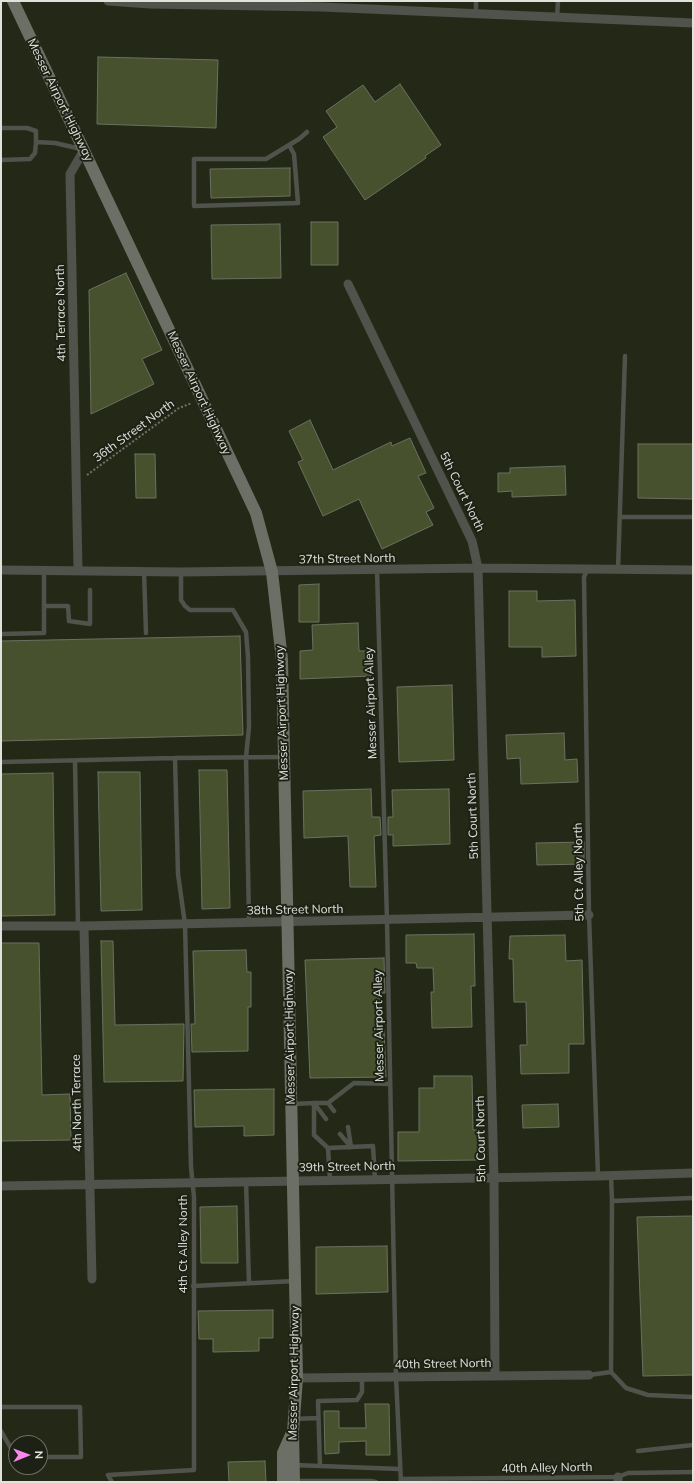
<!DOCTYPE html>
<style>
body{margin:0}
#map{position:relative;width:694px;height:1483px;overflow:hidden;background:#1d2115;font-family:Mulish,sans-serif}
canvas{display:block}
.frame{position:absolute;inset:0;border:2px solid #e0e3db;pointer-events:none}
.north{position:absolute;left:8px;top:1435px;width:40px;height:40px;box-sizing:border-box;background:#1d2115;border:1px solid #6b6f64;border-radius:50%;rotate:89deg;font-size:11px;font-weight:700;line-height:16px;text-align:center;color:#e0e3db}
.north::after{content:'';display:block;margin:auto;width:14px;height:18px;background:#f788ec;clip-path:polygon(50% 0,100% 100%,50% 72%,0 100%)}
</style>
<div id="map">
<canvas width="694" height="1483"></canvas>
<div class="frame"></div>
<div class="north">N</div>
</div>
<script>
const ctx = document.querySelector('canvas').getContext('2d');
ctx.lineJoin = 'round';
function fill(path, color) {
  ctx.fillStyle = color;
  ctx.fill(path, 'evenodd');
}
function poly(rows) {
  const path = new Path2D();
  for (const r of rows) {
    path.moveTo(r[0], r[1]);
    for (let i = 2; i < r.length; i += 2) path.lineTo(r[i], r[i + 1]);
  }
  return path;
}
function strokePath(path, color, width, dash) {
  ctx.strokeStyle = color;
  ctx.lineWidth = width;
  ctx.lineCap = dash ? 'butt' : 'round';
  ctx.setLineDash(dash || []);
  ctx.stroke(path);
}
function drawText(font, color, halo, rows, align = 'center') {
  ctx.font = font + ' Mulish,sans-serif';
  ctx.lineWidth = 4;
  ctx.setLineDash([]);
  ctx.textBaseline = 'middle';
  ctx.strokeStyle = halo;
  ctx.fillStyle = color;
  for (const [text, x, y, turn = 0] of rows) {
    ctx.save();
    ctx.translate(x, y);
    ctx.rotate((+turn || 0) * Math.PI / 180);
    ctx.textAlign = isNaN(turn) ? turn : align;
    if (halo) ctx.strokeText(text, 0, 0);
    ctx.fillText(text, 0, 0);
    ctx.restore();
  }
}
fill(poly([
 [1,1,693,1,693,1482,1,1482],
 [16,1443,40,1443,40,1467,16,1467]
]), '#242917');
const building = poly([
 [98,57,218,60,216,128,97,124,98,57],
 [400,84,441,145,425,156,426,158,365,200,323,137,337,127,326,111,363,85,375,102,400,84],
 [290,168,290,196,211,198,210,169,290,168],
 [311,222,338,222,338,265,311,265,311,222],
 [280,224,281,278,212,279,211,225,280,224],
 [126,273,162,350,142,359,154,384,91,414,89,290,126,273],
 [310,420,333,470,391,442,392,446,410,438,426,473,418,476,434,508,426,512,433,525,382,549,359,499,323,516,298,462,303,460,289,431,310,420],
 [638,444,693,444,693,499,638,498,638,444],
 [135,454,155,454,156,498,136,498,135,454],
 [565,466,566,495,512,497,512,491,498,492,498,473,510,473,510,468,565,466],
 [319,584,319,622,299,622,299,585,319,584],
 [509,591,537,591,537,601,575,600,576,656,542,657,542,647,509,647,509,591],
 [358,623,359,651,371,651,371,676,300,679,300,651,313,650,312,625,358,623],
 [240,636,243,735,1,741,1,641,240,636],
 [452,685,454,760,399,762,397,687,452,685],
 [564,733,565,760,577,759,578,782,521,784,520,758,507,759,506,735,564,733],
 [199,770,227,770,230,908,202,909,199,770],
 [98,772,140,772,142,910,101,911,98,772],
 [53,773,55,915,1,916,1,774,53,773],
 [371,789,372,817,380,817,381,835,374,836,376,887,350,887,348,836,304,838,303,791,371,789],
 [449,789,450,844,393,846,393,835,388,835,388,817,393,817,392,790,449,789],
 [584,842,584,864,537,865,536,843,584,842],
 [474,934,475,986,471,986,472,1027,432,1028,431,992,434,992,433,968,417,968,416,963,406,963,406,935,474,934],
 [565,935,566,961,582,960,584,1044,569,1044,569,1073,521,1074,520,1045,527,1045,526,1002,514,1002,513,959,509,959,510,936,565,935],
 [101,941,113,941,115,1025,184,1024,183,1081,104,1082,101,941],
 [1,943,39,943,42,1095,70,1094,71,1140,1,1141,1,943],
 [246,950,247,972,251,972,251,1007,248,1007,248,1051,192,1052,191,1024,195,1024,193,951,246,950],
 [384,958,385,993,380,993,381,1029,384,1029,386,1077,310,1078,305,960,384,958],
 [434,1076,472,1076,473,1130,477,1130,478,1160,398,1161,398,1132,419,1132,419,1088,434,1088,434,1076],
 [274,1089,274,1135,244,1136,244,1126,195,1127,194,1090,274,1089],
 [558,1104,559,1127,523,1128,522,1105,558,1104],
 [237,1206,238,1263,201,1263,200,1207,237,1206],
 [693,1216,693,1375,643,1376,637,1217,693,1216],
 [387,1246,388,1292,316,1294,316,1247,387,1246],
 [273,1310,273,1338,259,1338,259,1351,213,1352,213,1339,199,1339,198,1311,273,1310],
 [365,1404,389,1404,390,1455,366,1455,366,1441,339,1442,339,1453,325,1454,324,1411,339,1411,339,1428,366,1428,365,1404],
 [265,1461,266,1482,229,1482,228,1462,265,1461]
]);
fill(building, '#47512d');
strokePath(building, '#6b7061', 1);
strokePath(poly([
 [87,475,179,408,192,403]
]), '#6f7268', 2, [2, 2]);
strokePath(poly([
 [476,14,476,1],
 [557,18,558,1],
 [1,128,27,128,36,131,36,142,55,143,81,149],
 [289,145,294,154,298,203,194,206,194,159,266,159,299,139,307,132],
 [1,160,30,159,35,153,36,142],
 [620,517,693,517],
 [588,568,584,577,589,915,598,1176],
 [618,569,625,356],
 [377,570,387,920,396,1377,401,1482],
 [144,571,146,633],
 [181,572,181,600,185,606,190,610,233,610,246,632,248,657,249,727,246,757,249,923],
 [44,606,68,606,69,621,90,624,90,590],
 [1,634,44,633,44,569],
 [75,761,78,926],
 [1,762,175,758],
 [314,1103,328,1103,334,1111],
 [314,1103,326,1119],
 [328,1103,354,1083,390,1084],
 [293,1104,314,1103,314,1135,328,1148,373,1146,375,1179],
 [348,1127,351,1147],
 [340,1134,351,1147],
 [328,1148,330,1180],
 [611,1176,612,1201,693,1198],
 [246,1181,249,1283],
 [193,1286,295,1281],
 [611,1372,612,1201],
 [589,1375,611,1372,626,1388,648,1395,693,1397],
 [1,1407,80,1407,81,1457,40,1457],
 [294,1419,318,1418],
 [1,1431,16,1457],
 [638,1451,693,1445],
 [294,1465,400,1469],
 [320,1466,318,1401,357,1400,362,1392,362,1377],
 [401,1479,618,1477,628,1473,693,1472],
 [294,1481,371,1481,376,1482],
 [112,1482,108,1475,194,1470,194,1197,191,1167,185,924,178,874,175,758,284,757]
]), '#50524c', 4.5);
strokePath(poly([
 [108,1,150,4,322,7,693,23],
 [348,284,472,541,478,568,494,1178,495,1376],
 [78,569,70,174,84,150],
 [1,570,181,572,478,568,693,570],
 [1,926,84,926,589,915],
 [84,926,92,1279],
 [1,1186,598,1176,693,1173],
 [297,1378,589,1375],
 [618,1477,618,1482]
]), '#50524c', 9);
strokePath(poly([
 [13,1,256,513,272,572,282,660,297,1378,293,1432,294,1482],
 [283,1482,283,1453,291,1435]
]), '#6c6f65', 12);
drawText('12px', '#e0e3db', '#1d2115', [
 ["Messer Airport Highway",60,100,64],
 ["4th Terrace North",61,313,-91],
 ["Messer Airport Highway",199,393,65],
 ["36th Street North",134,431,-36],
 ["5th Court North",462,492,64],
 ["37th Street North",347,559,-1],
 ["Messer Airport Alley",371,703,-92],
 ["Messer Airport Highway",282,713,-92],
 ["5th Court North",473,816,-92],
 ["5th Ct Alley North",579,872,-91],
 ["38th Street North",295,910,-1],
 ["Messer Airport Alley",379,1026,-91],
 ["Messer Airport Highway",290,1037,-91],
 ["4th North Terrace",77,1103,-91],
 ["5th Court North",481,1139,-91],
 ["39th Street North",347,1167,-1],
 ["4th Ct Alley North",183,1244,-90],
 ["40th Street North",443,1364,-1],
 ["Messer Airport Highway",294,1373,-89],
 ["40th Alley North",547,1468,-1]
]);
</script>
